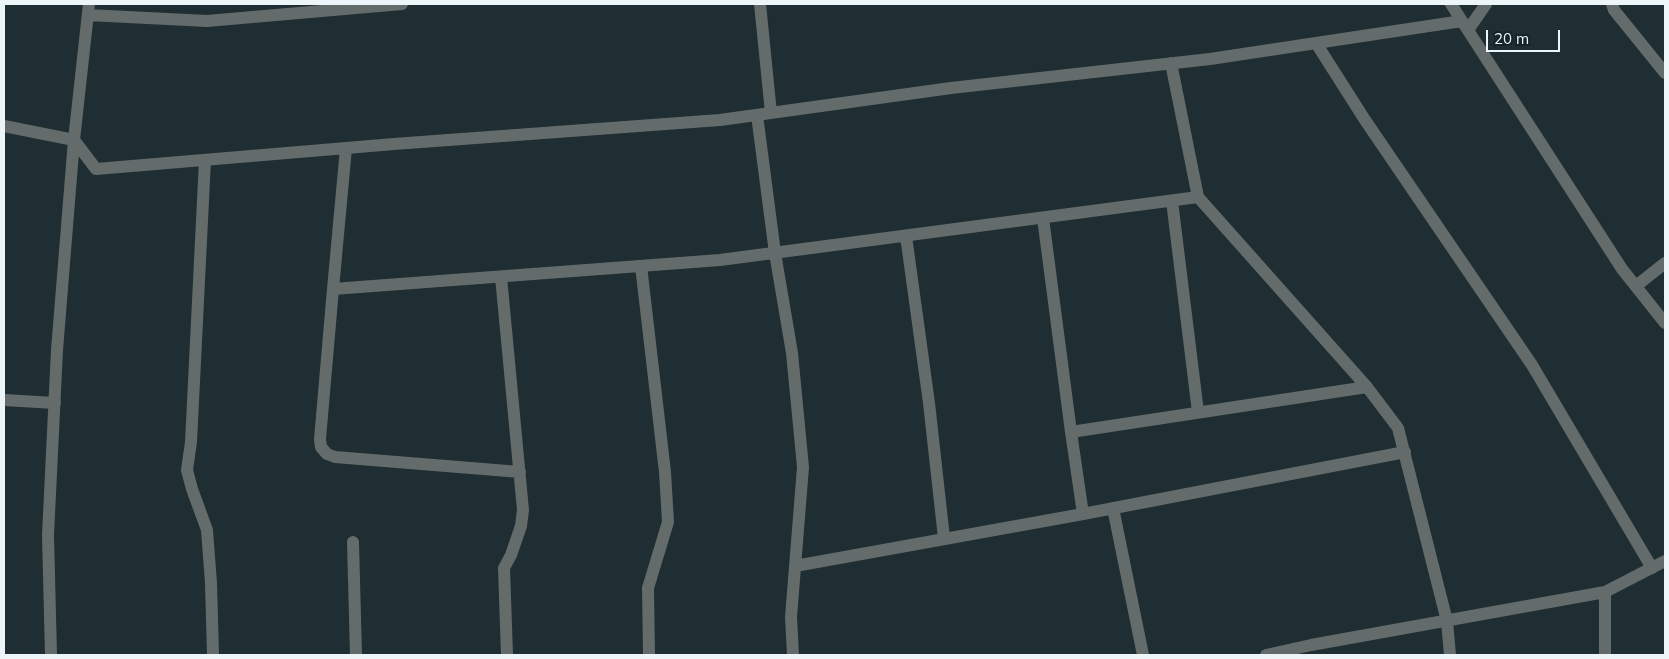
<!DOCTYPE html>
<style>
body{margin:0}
#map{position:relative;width:1669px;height:659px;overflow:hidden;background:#1f2e32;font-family:Mulish,sans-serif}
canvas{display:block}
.frame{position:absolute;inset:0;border:5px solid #ecf6f8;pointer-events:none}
.scale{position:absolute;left:1486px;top:30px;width:74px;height:22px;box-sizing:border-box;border:2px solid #ecf6f8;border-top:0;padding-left:6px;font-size:15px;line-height:18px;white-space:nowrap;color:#ecf6f8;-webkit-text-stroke:4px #152428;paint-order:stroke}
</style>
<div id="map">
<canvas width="1669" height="659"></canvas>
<div class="frame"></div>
<div class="scale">20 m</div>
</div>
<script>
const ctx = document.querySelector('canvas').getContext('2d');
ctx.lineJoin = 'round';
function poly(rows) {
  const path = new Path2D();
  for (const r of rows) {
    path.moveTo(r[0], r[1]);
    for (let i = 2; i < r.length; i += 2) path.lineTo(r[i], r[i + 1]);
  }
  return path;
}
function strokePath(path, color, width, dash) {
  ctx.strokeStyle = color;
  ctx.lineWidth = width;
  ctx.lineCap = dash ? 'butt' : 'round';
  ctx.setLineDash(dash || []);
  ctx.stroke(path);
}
strokePath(poly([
 [760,4,771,113],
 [1451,4,1622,269,1665,323],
 [1612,4,1614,10,1665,73],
 [88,15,207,21,402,4],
 [1468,30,1486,4],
 [1316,43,1365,120,1532,365,1652,568],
 [757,115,775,253,792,353,803,467,791,617,793,655],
 [4,126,74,140,96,169,394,144,720,120,951,88,1210,59,1462,21],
 [346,148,333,289,720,260,1198,197,1171,63],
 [205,160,191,442,187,470,192,489,207,530,211,583,213,655],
 [1198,197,1367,387],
 [1172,201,1198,412],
 [1043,218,1071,432,1367,387,1398,428,1447,621,1450,655],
 [906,236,929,403,944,538],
 [641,266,665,472,668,522,648,588,649,655],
 [501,277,523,510,521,526,511,555,504,568,507,655],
 [1636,286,1665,263],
 [333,289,320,439,321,447,327,454,335,457,520,472],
 [4,400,55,403],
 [1113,508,1143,655],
 [1083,514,1405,452],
 [353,542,356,655],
 [795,566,1083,514,1071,432],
 [1605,592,1605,655],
 [51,655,48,535,57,350,74,140,89,4],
 [1266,655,1311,645,1605,592,1665,561]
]), '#646c6b', 12);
</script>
